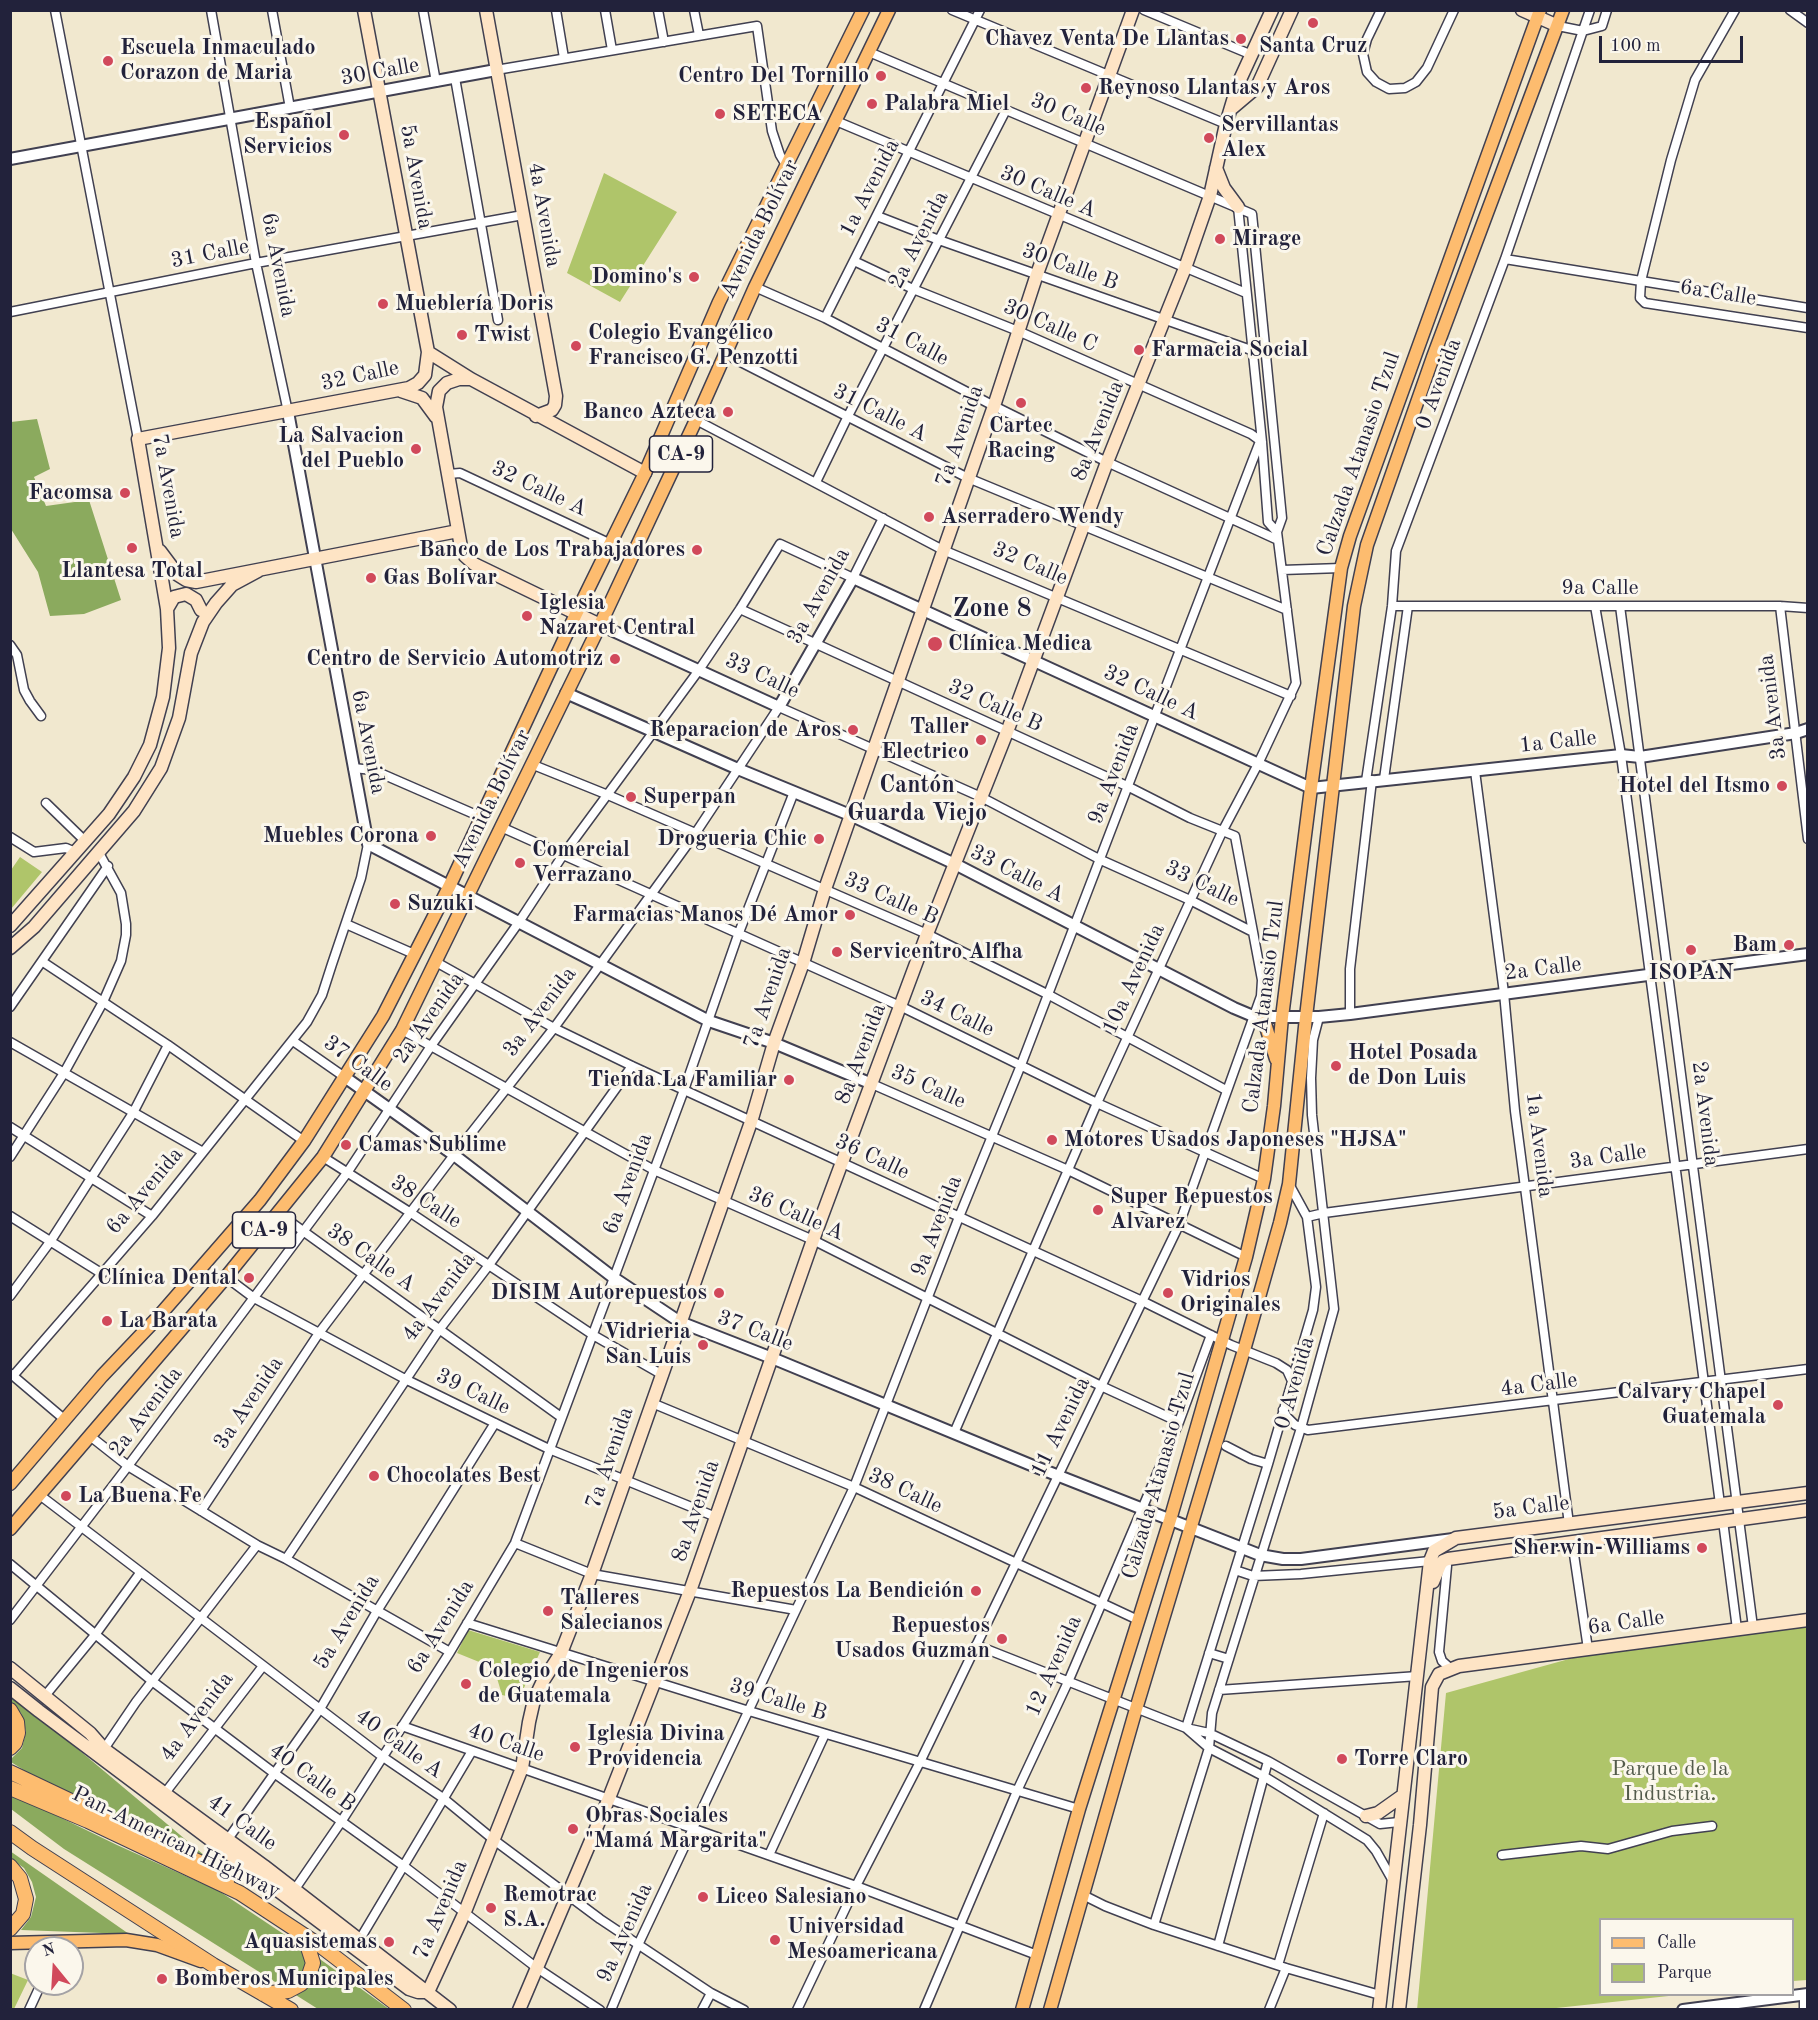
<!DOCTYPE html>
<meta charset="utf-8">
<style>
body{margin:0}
#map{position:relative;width:1818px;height:2020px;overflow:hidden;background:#f1e8cf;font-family:"Old Standard TT",serif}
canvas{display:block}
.frame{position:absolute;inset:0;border:12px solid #22223b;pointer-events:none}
.legend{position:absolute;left:1599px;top:1918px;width:195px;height:78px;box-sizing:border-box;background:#fbf7ec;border:2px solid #a4a2a5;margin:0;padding:8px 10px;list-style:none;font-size:18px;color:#22223b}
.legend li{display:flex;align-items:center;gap:12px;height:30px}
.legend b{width:30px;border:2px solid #a4a2a5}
.north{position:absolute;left:24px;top:1936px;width:60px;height:60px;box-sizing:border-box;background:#fbf7ec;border:2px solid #a4a2a5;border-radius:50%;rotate:342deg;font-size:16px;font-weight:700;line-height:24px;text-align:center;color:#22223b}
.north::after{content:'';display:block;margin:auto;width:21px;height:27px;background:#d1495b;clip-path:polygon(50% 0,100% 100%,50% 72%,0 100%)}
.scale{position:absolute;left:1599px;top:36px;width:144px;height:27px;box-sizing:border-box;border:3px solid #22223b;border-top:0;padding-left:8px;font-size:18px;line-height:21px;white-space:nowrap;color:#22223b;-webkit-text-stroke:4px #fbf7ec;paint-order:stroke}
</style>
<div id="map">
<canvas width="1818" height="2020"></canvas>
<div class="frame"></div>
<ul class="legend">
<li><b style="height:8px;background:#fdbc6f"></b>Calle</li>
<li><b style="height:16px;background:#afc56a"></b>Parque</li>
</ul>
<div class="north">N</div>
<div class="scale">100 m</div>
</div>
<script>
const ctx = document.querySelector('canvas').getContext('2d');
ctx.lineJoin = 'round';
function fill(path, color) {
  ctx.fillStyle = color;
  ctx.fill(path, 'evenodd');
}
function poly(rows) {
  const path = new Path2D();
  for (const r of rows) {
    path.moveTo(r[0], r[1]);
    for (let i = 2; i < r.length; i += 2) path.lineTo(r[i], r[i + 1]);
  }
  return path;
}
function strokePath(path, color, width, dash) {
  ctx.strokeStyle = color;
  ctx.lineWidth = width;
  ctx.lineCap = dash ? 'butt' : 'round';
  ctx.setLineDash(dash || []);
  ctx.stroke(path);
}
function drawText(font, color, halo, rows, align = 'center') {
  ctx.font = font + ' "Old Standard TT",serif';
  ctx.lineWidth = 6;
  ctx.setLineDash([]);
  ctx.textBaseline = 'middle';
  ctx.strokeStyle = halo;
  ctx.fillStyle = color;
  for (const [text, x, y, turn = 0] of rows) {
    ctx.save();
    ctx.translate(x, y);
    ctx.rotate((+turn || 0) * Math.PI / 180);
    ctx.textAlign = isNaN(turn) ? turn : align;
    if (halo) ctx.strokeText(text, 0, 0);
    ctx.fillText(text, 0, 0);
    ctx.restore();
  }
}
fill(poly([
 [604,173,677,212,620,302,567,273],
 [20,857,42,872,11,909,11,870],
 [1807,1626,1807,1980,1793,1981,1792,1920,1600,1920,1600,1994,1678,1995,1547,2009,1417,2010,1446,1693,1587,1654],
 [468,1630,540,1652,519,1699,502,1695,494,1668,457,1653],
 [10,1973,28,1980,14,2009,11,2009]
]), '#afc56a');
fill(poly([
 [37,419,50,469,34,477,46,506,89,500,121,600,84,614,50,616,38,572,11,529,11,422],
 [10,1696,48,1724,217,1866,54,1789,11,1762,11,1759,22,1748,26,1732,21,1713,11,1704],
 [10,1793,117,1845,219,1891,306,1949,389,2009,318,2009,64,1849,11,1809],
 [10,1851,129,1934,21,1930,31,1917,36,1897,32,1882,24,1868,11,1859]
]), '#8baa5e');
const minor = poly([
 [55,10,138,439],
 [211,10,256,263,288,412],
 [272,10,290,108],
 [423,10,436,82],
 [556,10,564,58],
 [605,10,612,50],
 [658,10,664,42],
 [694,10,699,35],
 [952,10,1226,124],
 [1144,10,1252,55],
 [1381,10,1367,39,1363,54,1367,72,1376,82,1389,89,1405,88,1416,82,1427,68,1454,10],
 [1735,10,1695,80,1671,160,1641,281,1640,298,1645,303,1808,328],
 [1790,10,1808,23],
 [1558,26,1583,31,1602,26,1607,10],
 [869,52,1252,214,1282,518,1277,532,1296,683,1258,764,1222,832,1097,1103,954,1433],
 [496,70,757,26,772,131,780,155,786,165],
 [455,78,498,320],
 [836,121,1246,293],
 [1238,207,1262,442,1268,522,1277,532],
 [877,216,939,240,1251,350],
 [1505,259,1808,308],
 [755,287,825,318,994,406,1107,462,1278,540],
 [10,312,256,263,523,215],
 [825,318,980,10],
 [725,354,968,478,1287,610],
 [696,420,943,550,1291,696],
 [449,474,460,473,611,544],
 [816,482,848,416,1006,110],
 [1282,570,1341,568],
 [1392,606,1780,606,1808,608],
 [1595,606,1621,755,1720,1504],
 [1620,606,1753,1627],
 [1780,606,1808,839],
 [740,609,1129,787,1190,818,1235,836,1262,980,1261,996,1179,1225,920,1762,856,1886,797,2010],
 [10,645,17,655,24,690,30,701,41,716],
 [531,764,608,795,927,934,1049,995,1226,1090],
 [353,768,373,770,481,817],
 [1475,771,1504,993,1515,1111,1569,1524],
 [1384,779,1408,606],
 [1366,781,1392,606,1396,551,1505,259,1590,10],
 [46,803,85,841],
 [501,827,902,1007,1097,1103,1264,1179],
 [10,837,34,852,66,848,75,852],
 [346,924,414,954],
 [43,962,168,1045,304,1141],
 [436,962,554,1028,632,1066,1142,1301,1231,1345,1276,1363,1287,1370,1292,1381],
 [10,1007,108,866],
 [1350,1014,1350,969,1372,780],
 [402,1030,654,1170,813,1240,1101,1386,1179,1422],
 [293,1041,346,1078],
 [10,1042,203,1152],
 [872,1084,1068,1170,1246,1257],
 [10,1127,152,1216],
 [10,1157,64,1073,103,1002,121,961,126,935,126,924,121,893,99,853],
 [323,1157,411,1213,593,1335,661,1374],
 [278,1213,561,1417],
 [10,1216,101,1273],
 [1307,1217,1324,1213,1808,1149],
 [226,1277,254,1298,405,1379,495,1423,549,1449,716,1517],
 [10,1296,50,1242,133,1113,168,1045],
 [11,1374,64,1419],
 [13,1376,152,1216,307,1022,322,995,332,964,361,878,368,844],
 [652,1403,854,1487,1138,1620],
 [1283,1410,1287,1417,1295,1425,1308,1430,1808,1369],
 [90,1436,128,1466,257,1545,286,1559,450,1652],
 [1226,1446,1251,1459,1268,1464],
 [41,1496,383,1757,443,1798,494,1840,600,1919,711,1993,744,2010],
 [201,1511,319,1333,454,1155,554,1028,695,834,779,707,981,797,1101,860,1190,900,1251,931],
 [1723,1521,1737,1629],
 [1572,1541,1588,1649],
 [515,1543,592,1574,796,1610],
 [286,1559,439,1330,489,1265,632,1066],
 [10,1564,152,1681,274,1773,405,1867,537,1968,600,2010],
 [1447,1566,1439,1652,1442,1661,1450,1668],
 [1235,1570,1253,1576,1301,1574,1430,1561,1446,1570],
 [10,1620,128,1466,347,1173,431,1046,519,922,563,855,699,670,740,609,780,544,853,578,883,518],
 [467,1623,749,1711,1079,1809],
 [976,1645,1186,1728,1209,1733,1268,1761,1380,1824,1399,1822],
 [1209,1653,1229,1659],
 [1219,1690,1418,1676],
 [44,1697,95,1635,140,1573],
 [402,1726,856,1886,1037,1955],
 [1186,1728,1268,1464,1313,1310,1316,1287,1307,1217,1289,1184],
 [1186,1728,1209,1748,1265,1777,1367,1840,1376,1851,1393,1881],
 [104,1749,136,1702,257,1545],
 [165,1793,263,1666],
 [228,1839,320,1709,377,1611,495,1423],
 [769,1855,825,1734],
 [1502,1855,1581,1846,1608,1849,1672,1831,1712,1826],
 [295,1889,341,1822,450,1652,515,1543,684,1090,738,935,794,792],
 [1083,1895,1105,1906,1154,1925,1286,1968,1380,1995],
 [1154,1925,1209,1748,1212,1713,1301,1428,1334,1309,1312,1115,1311,1078,1313,1040,1319,1017],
 [360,1939,472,1751],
 [1218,1946,1268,1761],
 [1278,1965,1324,1813],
 [1804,1994,1804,2010],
 [29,2010,41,1984],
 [611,2010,638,1945,854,1487,959,1217,1021,1065,1252,462,1259,444,1262,442,1251,434,1018,331,913,289,854,261],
 [702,2010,711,1993],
 [924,2010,1017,1791,1068,1682,1142,1509,1179,1422,1211,1335],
 [1269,2010,1286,1968]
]);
const tertiary = poly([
 [10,159,496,70],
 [288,412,368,844,709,1021,774,1043,872,1084],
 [600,625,779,707,853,578,1311,788,1621,755,1640,757,1796,733,1808,729],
 [566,693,738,769,850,815,955,864,1234,1008,1253,1016,1263,1017,1319,1017,1350,1014,1808,954],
 [346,1078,454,1155,614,1278,680,1322,772,1358,1031,1465,1260,1555,1283,1559,1301,1559,1453,1539],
 [1683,2010,1808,1994]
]);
const secondary = poly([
 [486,10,556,396,555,405,552,410,536,416],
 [1522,10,1558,26],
 [1231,109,1257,87,1292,10],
 [1216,168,1224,188,1238,207],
 [428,352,471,379,645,473],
 [471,379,459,379,447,383,439,391,436,407,461,547,465,556,474,564,600,625],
 [401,391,422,398,436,417],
 [160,551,178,575,186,580,196,582,458,531],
 [167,609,174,597,186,594,196,600,201,610],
 [10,926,109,814,134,777,150,745,163,697,169,648,167,609,138,439,409,388,418,383,425,375,428,352,364,10],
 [10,948,34,927,134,811,161,768,179,718,191,653,203,622,216,603,232,585,258,571],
 [1433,1582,1440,1565,1443,1561,1448,1559,1808,1510],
 [10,1668,90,1733,104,1749,264,1866,450,2010],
 [10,1688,39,1711,409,1989,418,1992,428,1992,464,1914,522,1768,529,1722,534,1700,543,1681,561,1653,592,1574,751,1122,774,1043,803,963,825,889,994,406,1037,274,1133,10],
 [1366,1816,1378,1813,1402,1796],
 [519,2010,609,1798,690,1591,813,1240,927,934,1007,732,1107,462,1185,268,1210,196,1226,124,1238,84,1272,10],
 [1379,2010,1430,1561,1434,1551,1456,1538,1808,1493],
 [1399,2010,1420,1825,1432,1687,1439,1674,1459,1666,1808,1620]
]);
const primary = poly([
 [1263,1017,1276,1059],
 [10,1484,102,1376,159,1316,260,1200,304,1141,383,1016,449,887,576,614,645,473,719,302,863,10],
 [10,1529,226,1277,323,1157,402,1030,600,625,696,420,755,287,889,10],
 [10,1943,126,1940,157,1945,201,1961],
 [1022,2010,1079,1809,1170,1520,1246,1257,1264,1179,1274,1106,1282,1017,1311,788,1341,568,1350,536,1540,10],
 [1050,2010,1136,1709,1244,1350,1280,1223,1289,1184,1306,1017,1354,606,1367,545,1433,357,1563,10]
]);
const trunk = poly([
 [10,1710,17,1722,18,1733,15,1743,10,1748],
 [10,1772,210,1867,227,1882],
 [10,1788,88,1821,240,1893,322,1947,404,2010],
 [10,1832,32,1848,213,1965,291,2010],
 [10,1866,20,1878,26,1899,23,1914,10,1929],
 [263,1994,288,1991,301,1984,309,1975,313,1963,304,1935]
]);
strokePath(minor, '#414051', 11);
strokePath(tertiary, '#414051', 14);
strokePath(secondary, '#414051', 15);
strokePath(primary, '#414051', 15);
strokePath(trunk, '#414051', 16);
strokePath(minor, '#fff', 8);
strokePath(tertiary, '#fff', 10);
strokePath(secondary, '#fee4c5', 12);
strokePath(primary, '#fdbc6f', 12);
strokePath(trunk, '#fdbc6f', 14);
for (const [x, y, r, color] of [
 [1313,23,6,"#d1495b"],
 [1241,39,6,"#d1495b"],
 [108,61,6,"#d1495b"],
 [881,76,6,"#d1495b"],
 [1086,88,6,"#d1495b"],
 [872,104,6,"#d1495b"],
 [720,114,6,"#d1495b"],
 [344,135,6,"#d1495b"],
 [1209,138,6,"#d1495b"],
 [1220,239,6,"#d1495b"],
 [694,277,6,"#d1495b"],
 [383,304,6,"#d1495b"],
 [462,335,6,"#d1495b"],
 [576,346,6,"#d1495b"],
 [1139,350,6,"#d1495b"],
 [1021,403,6,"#d1495b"],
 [728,412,6,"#d1495b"],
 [416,449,6,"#d1495b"],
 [125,493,6,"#d1495b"],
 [929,517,6,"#d1495b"],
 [132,548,6,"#d1495b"],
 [697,550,6,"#d1495b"],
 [371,578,6,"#d1495b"],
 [527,616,6,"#d1495b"],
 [935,644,8,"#d1495b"],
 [615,659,6,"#d1495b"],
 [853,730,6,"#d1495b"],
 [981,740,6,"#d1495b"],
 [1782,786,6,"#d1495b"],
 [631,797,6,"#d1495b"],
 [431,836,6,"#d1495b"],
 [819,839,6,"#d1495b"],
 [520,863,6,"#d1495b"],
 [395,904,6,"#d1495b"],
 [850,915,6,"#d1495b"],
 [1789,945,6,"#d1495b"],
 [1691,950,6,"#d1495b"],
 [837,952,6,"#d1495b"],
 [1336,1066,6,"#d1495b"],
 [789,1080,6,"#d1495b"],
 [1052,1140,6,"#d1495b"],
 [346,1145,6,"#d1495b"],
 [1098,1210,6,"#d1495b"],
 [249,1278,6,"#d1495b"],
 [719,1293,6,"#d1495b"],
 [1168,1293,6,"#d1495b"],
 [107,1321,6,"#d1495b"],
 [703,1345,6,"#d1495b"],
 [1778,1405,6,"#d1495b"],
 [374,1476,6,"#d1495b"],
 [66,1496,6,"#d1495b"],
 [1702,1548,6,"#d1495b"],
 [976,1591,6,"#d1495b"],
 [548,1611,6,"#d1495b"],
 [1002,1639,6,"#d1495b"],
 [466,1684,6,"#d1495b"],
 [575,1747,6,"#d1495b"],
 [1342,1759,6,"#d1495b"],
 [573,1829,6,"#d1495b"],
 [703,1897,6,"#d1495b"],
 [491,1908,6,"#d1495b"],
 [775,1940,6,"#d1495b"],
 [389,1942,6,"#d1495b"],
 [162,1979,6,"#d1495b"]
]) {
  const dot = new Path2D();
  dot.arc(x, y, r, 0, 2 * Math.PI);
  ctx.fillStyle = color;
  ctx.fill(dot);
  strokePath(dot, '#fbf7ec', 2);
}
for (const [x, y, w] of [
 [681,454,63],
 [264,1230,63]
]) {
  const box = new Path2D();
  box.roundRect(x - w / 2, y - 18, w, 36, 4.5);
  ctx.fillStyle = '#fbf7ec';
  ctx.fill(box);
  strokePath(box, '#22223b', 1.5);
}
drawText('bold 21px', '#22223b', null, [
 ["CA-9",681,454],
 ["CA-9",264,1230]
]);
drawText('bold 22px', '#22223b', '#fbf7ec', [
 ["Chavez Venta De Llantas",1229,39,"right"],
 ["Santa Cruz",1313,46,"center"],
 ["Escuela Inmaculado",120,48],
 ["Corazon de Maria",120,73],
 ["Centro Del Tornillo",869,76,"right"],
 ["Reynoso Llantas y Aros",1098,88],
 ["Palabra Miel",884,104],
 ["SETECA",732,114],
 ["Español",332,122,"right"],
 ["Servicios",332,147,"right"],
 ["Servillantas",1221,125],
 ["Alex",1221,150],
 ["Mirage",1232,239],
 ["Domino's",682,277,"right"],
 ["Mueblería Doris",395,304],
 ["Colegio Evangélico",588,333],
 ["Francisco G. Penzotti",588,358],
 ["Twist",474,335],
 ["Farmacia Social",1151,350],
 ["Banco Azteca",716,412,"right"],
 ["Cartec",1021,426,"center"],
 ["Racing",1021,451,"center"],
 ["La Salvacion",404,436,"right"],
 ["del Pueblo",404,461,"right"],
 ["Facomsa",113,493,"right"],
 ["Aserradero Wendy",941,517],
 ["Banco de Los Trabajadores",685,550,"right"],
 ["Llantesa Total",132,571,"center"],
 ["Gas Bolívar",383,578],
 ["Iglesia",539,603],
 ["Nazaret Central",539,628],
 ["Clínica Medica",948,644],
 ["Centro de Servicio Automotriz",603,659,"right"],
 ["Taller",969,727,"right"],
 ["Electrico",969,752,"right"],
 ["Reparacion de Aros",841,730,"right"],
 ["Hotel del Itsmo",1770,786,"right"],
 ["Superpan",643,797],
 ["Muebles Corona",419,836,"right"],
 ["Drogueria Chic",807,839,"right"],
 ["Comercial",532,850],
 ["Verrazano",532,875],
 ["Suzuki",407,904],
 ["Farmacias Manos Dé Amor",838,915,"right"],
 ["Bam",1777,945,"right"],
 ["Servicentro Alfha",849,952],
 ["ISOPAN",1691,973,"center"],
 ["Hotel Posada",1348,1053],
 ["de Don Luis",1348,1078],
 ["Tienda La Familiar",777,1080,"right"],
 ["Motores Usados Japoneses \"HJSA\"",1064,1140],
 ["Camas Sublime",358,1145],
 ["Super Repuestos",1110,1197],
 ["Alvarez",1110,1222],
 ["Clínica Dental",237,1278,"right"],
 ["Vidrios",1180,1280],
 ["Originales",1180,1305],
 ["DISIM Autorepuestos",707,1293,"right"],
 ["La Barata",119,1321],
 ["Vidrieria",691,1332,"right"],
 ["San Luis",691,1357,"right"],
 ["Calvary Chapel",1766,1392,"right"],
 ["Guatemala",1766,1417,"right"],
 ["Chocolates Best",386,1476],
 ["La Buena Fe",78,1496],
 ["Sherwin-Williams",1690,1548,"right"],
 ["Repuestos La Bendición",964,1591,"right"],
 ["Talleres",560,1598],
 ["Salecianos",560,1623],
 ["Repuestos",990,1626,"right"],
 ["Usados Guzman",990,1651,"right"],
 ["Colegio de Ingenieros",478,1671],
 ["de Guatemala",478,1696],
 ["Iglesia Divina",587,1734],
 ["Providencia",587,1759],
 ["Torre Claro",1354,1759],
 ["Obras Sociales",585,1816],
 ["\"Mamá Margarita\"",585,1841],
 ["Remotrac",503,1895],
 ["S.A.",503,1920],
 ["Liceo Salesiano",715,1897],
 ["Universidad",787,1927],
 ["Mesoamericana",787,1952],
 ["Aquasistemas",377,1942,"right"],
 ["Bomberos Municipales",174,1979]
], 'left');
drawText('22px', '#22223b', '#fbf7ec', [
 ["30 Calle",380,72,-10],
 ["30 Calle",1068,115,23],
 ["5a Avenida",416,177,80],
 ["1a Avenida",870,188,-63],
 ["30 Calle A",1048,192,23],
 ["4a Avenida",544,215,80],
 ["Avenida Bolívar",760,229,-64],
 ["2a Avenida",919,240,-63],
 ["31 Calle",210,254,-11],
 ["6a Avenida",278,265,79],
 ["30 Calle B",1070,267,20],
 ["6a Calle",1718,293,9],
 ["30 Calle C",1050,326,24],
 ["31 Calle",912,342,28],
 ["32 Calle",360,376,-12],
 ["0 Avenida",1439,384,-70],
 ["31 Calle A",880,413,27],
 ["8a Avenida",1098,431,-68],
 ["7a Avenida",960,436,-71],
 ["Calzada Atanasio Tzul",1359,454,-71],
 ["7a Avenida",168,486,80],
 ["32 Calle A",539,489,25],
 ["32 Calle",1030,564,23],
 ["9a Calle",1600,588],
 ["3a Avenida",819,596,-61],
 ["33 Calle",762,676,25],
 ["32 Calle A",1151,693,25],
 ["32 Calle B",995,706,24],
 ["3a Avenida",1773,707,-97],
 ["6a Avenida",368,742,79],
 ["1a Calle",1558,742,-6],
 ["9a Avenida",1114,774,-69],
 ["Avenida Bolívar",492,799,-64],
 ["33 Calle A",1017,874,27],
 ["33 Calle",1202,884,26],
 ["33 Calle B",891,899,24],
 ["2a Calle",1543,969,-7],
 ["10a Avenida",1134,979,-65],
 ["7a Avenida",768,998,-71],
 ["Calzada Atanasio Tzul",1264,1007,-83],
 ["3a Avenida",540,1012,-53],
 ["34 Calle",957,1014,26],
 ["2a Avenida",429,1018,-55],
 ["8a Avenida",861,1054,-69],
 ["37 Calle",358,1064,36],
 ["35 Calle",928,1087,24],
 ["2a Avenida",1705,1114,83],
 ["1a Avenida",1539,1145,83],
 ["36 Calle",872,1157,25],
 ["3a Calle",1608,1157,-8],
 ["6a Avenida",628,1184,-70],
 ["6a Avenida",145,1191,-50],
 ["38 Calle",426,1202,33],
 ["36 Calle A",796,1214,24],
 ["9a Avenida",937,1226,-69],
 ["38 Calle A",371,1258,35],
 ["4a Avenida",439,1297,-53],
 ["37 Calle",755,1331,21],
 ["0 Avenida",1295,1383,-74],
 ["4a Calle",1539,1385,-7],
 ["39 Calle",473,1392,26],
 ["3a Avenida",249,1403,-56],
 ["2a Avenida",146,1412,-53],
 ["11 Avenida",1061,1427,-64],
 ["7a Avenida",610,1458,-71],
 ["Calzada Atanasio Tzul",1159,1476,-74],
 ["38 Calle",905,1491,25],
 ["5a Calle",1531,1508,-7],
 ["8a Avenida",696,1511,-71],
 ["5a Avenida",347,1622,-59],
 ["6a Calle",1626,1623,-8],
 ["6a Avenida",441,1627,-58],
 ["12 Avenida",1054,1666,-66],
 ["39 Calle B",778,1700,17],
 ["4a Avenida",197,1717,-53],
 ["40 Calle",506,1743,19],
 ["40 Calle A",399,1744,36],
 ["40 Calle B",312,1778,36],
 ["41 Calle",242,1823,36],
 ["Pan-American Highway",176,1843,26],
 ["7a Avenida",441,1910,-67],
 ["9a Avenida",625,1933,-66]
]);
drawText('22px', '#535b4b', '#fbf7ec', [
 ["Parque de la",1670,1769],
 ["Industria.",1670,1794]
]);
drawText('bold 24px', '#22223b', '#fbf7ec', [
 ["Cantón",917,786],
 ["Guarda Viejo",917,814]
]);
drawText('bold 26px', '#22223b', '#fbf7ec', [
 ["Zone 8",992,609]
]);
</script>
